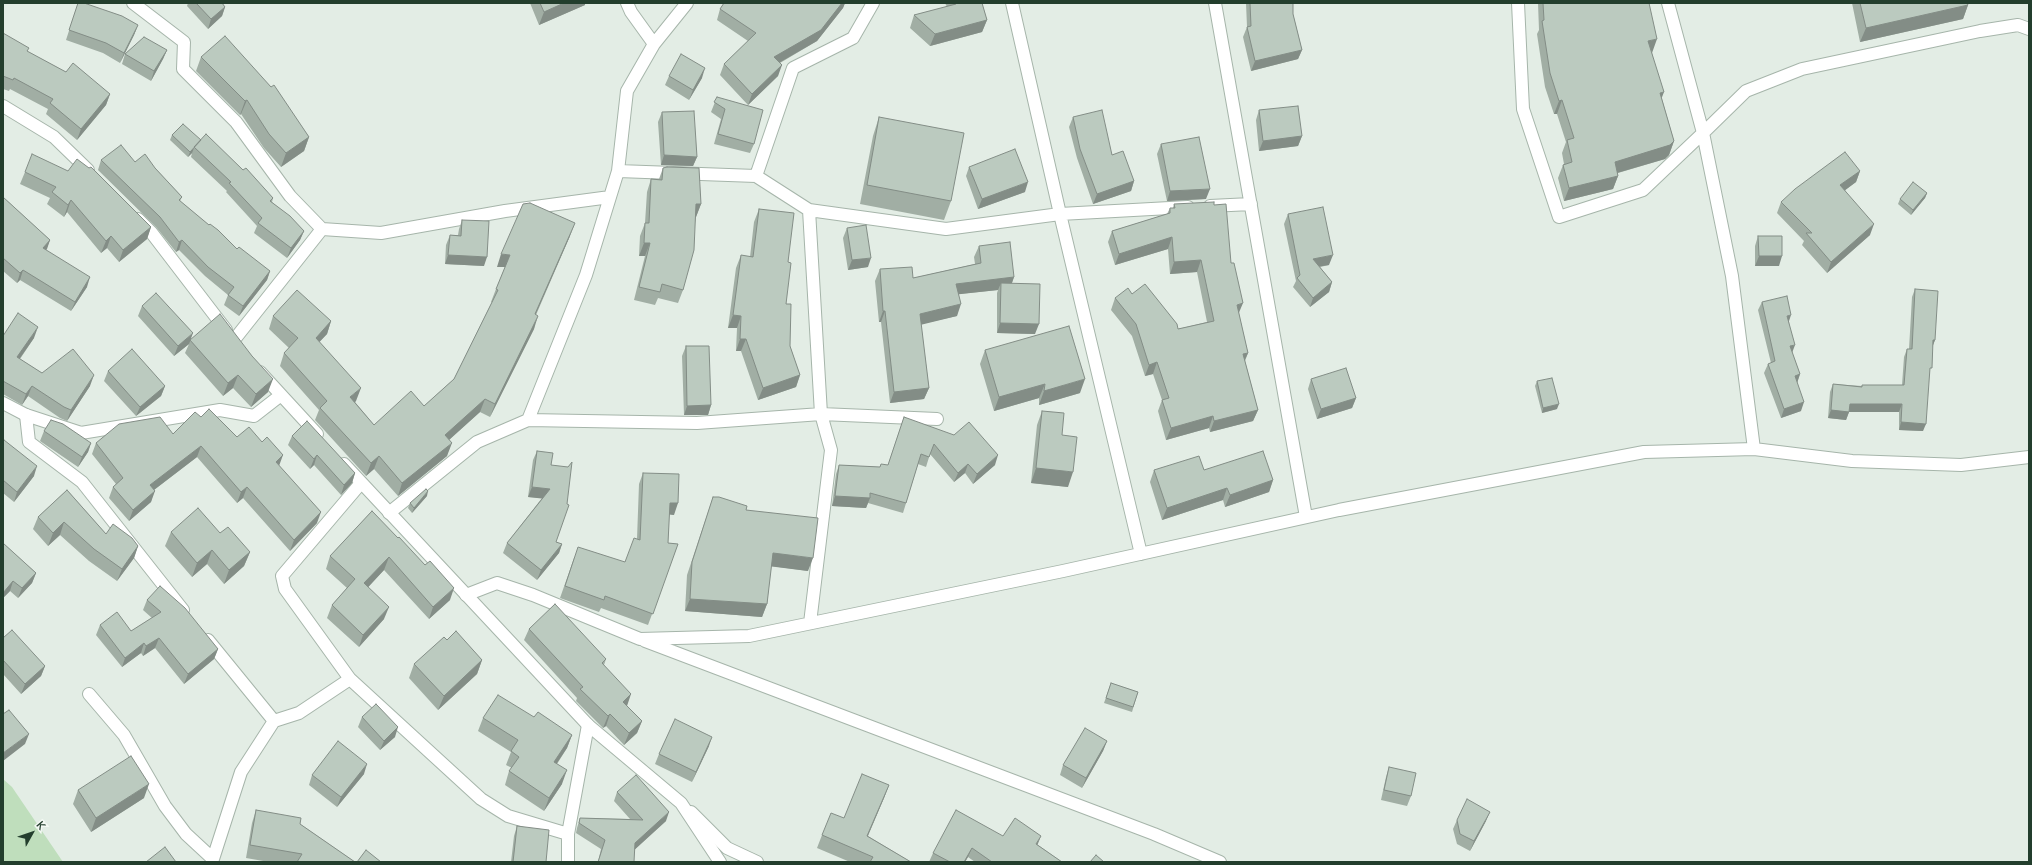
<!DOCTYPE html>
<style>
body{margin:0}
#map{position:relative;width:2032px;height:865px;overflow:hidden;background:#e3ede5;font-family:Manrope,sans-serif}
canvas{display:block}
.frame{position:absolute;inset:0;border:4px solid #233e2d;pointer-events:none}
.north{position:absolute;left:12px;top:813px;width:40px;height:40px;-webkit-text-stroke:3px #f4f9f4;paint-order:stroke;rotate:50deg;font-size:11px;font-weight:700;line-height:16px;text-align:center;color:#233e2d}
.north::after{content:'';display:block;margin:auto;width:14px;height:18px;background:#233e2d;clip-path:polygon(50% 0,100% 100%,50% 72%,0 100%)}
</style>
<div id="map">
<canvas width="2032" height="865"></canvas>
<div class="frame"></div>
<div class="north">K</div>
</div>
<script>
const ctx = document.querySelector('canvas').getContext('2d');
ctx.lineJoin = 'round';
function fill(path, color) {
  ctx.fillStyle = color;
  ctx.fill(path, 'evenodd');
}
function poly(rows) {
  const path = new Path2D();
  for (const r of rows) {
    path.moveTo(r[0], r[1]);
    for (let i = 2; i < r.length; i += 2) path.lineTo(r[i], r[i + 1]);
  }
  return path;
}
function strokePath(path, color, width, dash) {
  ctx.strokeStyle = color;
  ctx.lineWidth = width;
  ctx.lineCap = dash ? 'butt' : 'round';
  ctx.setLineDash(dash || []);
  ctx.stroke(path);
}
fill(poly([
 [3,779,12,787,63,862,3,862]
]), '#bfdebc');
const minor = poly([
 [133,3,184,42,183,69,236,122,290,196,322,229,381,233,505,211,610,197],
 [627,3,631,12,654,44],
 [1012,3,1060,214,1141,554],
 [1215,3,1306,517],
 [1518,3,1523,109,1559,217,1643,190,1703,133,1668,3],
 [618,171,756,176],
 [1210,206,1251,204],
 [809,210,946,229,1060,214,1188,207],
 [234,340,322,229],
 [26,415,29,442,82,482,183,610],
 [528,420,697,423,821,414,937,419],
 [1754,449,1732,276,1703,133,1746,91,1802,69,1980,31,2018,25,2029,29],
 [361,483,282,576,285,589,350,679,481,799,508,816,568,834],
 [389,513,477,442,528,420,586,275,618,171,627,91,654,44,687,3],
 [466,595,497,583,533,595,640,639,749,636,1063,571,1339,510,1644,452,1754,449,1852,461,1961,465,2029,457],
 [810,623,831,450,821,414,809,210,756,176,793,68,853,38,873,3],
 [208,640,274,721],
 [645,641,1154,834,1220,862],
 [89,694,124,735,165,806,186,834,213,859,241,772,274,721,299,713,350,679],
 [691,812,727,848,757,862],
 [568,862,568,834,588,725]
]);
const tertiary = poly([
 [3,106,54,137,88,170],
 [138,219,151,232,226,330],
 [260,372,317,434],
 [3,403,26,415,81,433,220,410,254,416,281,395],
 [344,464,588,725,681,803,720,862]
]);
strokePath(minor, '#a6b5aa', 14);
strokePath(tertiary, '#a6b5aa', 14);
strokePath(minor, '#fff', 12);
strokePath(tertiary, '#fff', 12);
fill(poly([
 [78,3,138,25,134,35,120,63,103,53,66,40],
 [188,3,222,3,225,7,222,16,208,29,187,6],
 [530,3,585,3,585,5,539,25],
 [724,3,845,3,843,8,817,41,780,63,778,76,748,105,720,75,724,64,748,41,717,20,720,9],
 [945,3,982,3,987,20,982,32,930,46,910,28,914,15,947,7],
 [1246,3,1293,3,1293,14,1302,50,1298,59,1251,71,1243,37,1247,27],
 [1538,3,1649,3,1652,53,1662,99,1674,141,1669,155,1665,159,1618,173,1618,176,1613,189,1564,201,1558,178,1563,165,1564,164,1562,153,1566,142,1557,114,1554,114,1545,87,1537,34,1539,30],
 [1852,3,1967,3,1968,5,1963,19,1860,42],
 [3,33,28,52,66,72,110,94,106,105,77,140,46,114,48,109,10,89,9,91,3,89],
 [167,50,163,59,151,81,122,64,125,54],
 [201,57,271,87,309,137,304,151,281,167,264,148,241,114,240,115,196,71],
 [669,76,702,78,689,100,665,85],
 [717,97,754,144,750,153,714,144,721,119,711,112],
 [1259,110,1302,136,1298,146,1259,151,1256,120],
 [662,112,697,157,693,166,661,165,658,122],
 [879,117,951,201,944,220,860,204,873,136],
 [1073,117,1112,155,1134,181,1131,191,1093,204,1077,158,1069,127],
 [172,135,201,140,273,198,272,202,304,231,300,240,287,258,254,233,257,226,226,192,227,191,191,157,192,153,188,157,170,140],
 [1161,144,1206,199,1167,201,1157,154],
 [101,160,135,162,155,168,182,197,180,201,237,249,270,271,267,280,239,316,224,305,228,295,205,276,179,250,176,252,156,227,98,170],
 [969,167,1025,192,978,209,966,176],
 [663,168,701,204,696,217,683,290,678,303,658,298,655,305,634,300,645,256,639,256,640,236,645,223,647,192,651,179,659,179],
 [1860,171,1856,182,1845,190,1870,235,1827,273,1802,245,1804,241,1777,213,1781,202],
 [25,172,151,227,147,239,119,262,107,248,101,253,67,212,64,217,47,204,50,198,20,184],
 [1927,193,1925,198,1911,215,1898,204,1900,199],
 [3,197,50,240,46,250,87,287,71,311,20,280,17,283,3,271],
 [1174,204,1231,263,1239,314,1248,353,1245,361,1258,410,1253,421,1210,432,1209,428,1166,440,1158,411,1162,400,1153,374,1145,376,1132,336,1111,310,1115,298,1132,294,1178,329,1207,322,1197,272,1170,274,1168,249,1115,265,1108,242,1112,231,1167,214,1170,208,1173,208],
 [759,209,788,262,786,304,790,346,800,375,796,387,758,400,741,351,736,351,737,328,728,328,736,268,741,255,750,257,754,222],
 [1288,214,1329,265,1320,267,1332,282,1329,292,1310,307,1293,287,1296,281,1284,224],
 [462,220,484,266,445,264,446,245,450,235,458,235,459,229],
 [847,228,868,267,848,270,843,238],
 [570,236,536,315,534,329,490,417,480,412,449,440,447,456,398,496,374,469,366,476,315,420,319,410,280,366,284,353,289,348,269,329,273,316,331,321,327,334,319,342,356,401,355,402,374,425,424,406,454,379,492,302,491,302,496,289,505,267,497,267],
 [1758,236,1779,266,1755,266,1755,246],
 [979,246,1014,277,1012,283,1035,334,997,333,997,293,998,290,959,294,957,316,921,324,929,388,924,399,890,403,881,322,879,322,875,281,880,269,913,278,975,264,974,257],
 [1915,289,1935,340,1932,347,1923,431,1899,430,1899,412,1849,412,1846,420,1828,418,1830,392,1833,384,1862,386,1862,385,1902,385,1904,357,1907,349,1909,349,1912,297],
 [1762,302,1789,322,1792,352,1800,374,1797,383,1801,411,1781,418,1764,373,1768,364,1771,363,1758,310],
 [142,306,190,340,268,392,251,407,233,388,223,396,185,353,189,344,174,356,138,316],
 [3,336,34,338,20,359,42,373,90,386,67,421,60,418,28,396,22,405,3,394],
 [686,346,711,405,708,415,684,415,682,356],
 [985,350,1080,393,1039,405,1039,398,994,411,980,364],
 [108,371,165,386,161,396,136,416,104,381],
 [1311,379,1356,398,1352,408,1317,419,1308,389],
 [1537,381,1557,409,1542,413,1535,386],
 [1042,411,1062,435,1068,487,1031,483,1037,425],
 [201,417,237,437,279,466,317,523,290,551,243,498,237,503,197,457,154,490,151,502,129,521,109,498,113,487,116,484,92,454,96,443,173,434],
 [904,417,995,465,973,484,965,473,954,482,930,454,926,467,918,464,903,513,868,503,866,508,832,506,836,474,839,465,880,467,888,465],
 [44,431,91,443,88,452,78,467,40,441],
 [292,436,355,473,352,483,341,495,314,465,310,469,288,445],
 [3,441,34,476,14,502,3,493],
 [537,451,551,465,556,542,562,544,559,553,537,580,503,553,507,543,542,498,528,497,533,460],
 [1154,470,1204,470,1273,480,1269,492,1225,507,1223,500,1162,520,1150,482],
 [643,473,674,515,669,514,668,543,678,544,648,625,601,608,599,612,560,598,574,558,625,562,637,539,639,484],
 [67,490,106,534,138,546,134,558,117,581,89,561,60,535,48,546,33,529,38,517],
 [427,496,412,513,408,508,410,503],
 [713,497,746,510,808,571,771,566,767,604,762,617,685,611,687,575],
 [372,511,450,600,429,619,384,570,368,587,384,619,359,647,327,618,332,605,347,588,326,569,330,556],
 [171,532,220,533,250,552,244,566,224,584,207,564,192,577,165,546],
 [3,543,36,573,32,583,18,598,10,591,3,598],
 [147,600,218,649,214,659,184,684,155,648,143,656,141,653,122,667,96,635,100,625,131,631,152,618,143,610],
 [529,629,606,659,604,665,627,706,642,721,637,733,624,745,606,726,603,728,576,701,577,698,524,640],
 [3,638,45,666,41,676,21,694,3,674],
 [447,640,482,660,477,674,438,710,409,678,414,664],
 [1111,683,1138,692,1132,712,1104,703],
 [362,717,395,737,380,750,358,727],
 [534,717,572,735,567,748,557,764,562,784,544,811,505,785,509,771,512,768,506,765,511,752,478,731,483,718],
 [1107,741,1103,751,1082,788,1060,775,1063,765],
 [709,746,692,782,655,764,659,754],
 [1389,767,1411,796,1407,806,1381,800,1386,777],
 [364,774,337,807,309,785,312,775],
 [889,785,884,798,868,836,911,862,850,862,817,848,822,835,844,818],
 [78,790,144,798,91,832,73,804],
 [617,792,666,821,634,850,634,862,598,862,601,849,576,833,577,828,580,818,630,819,614,801],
 [256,810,300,824,355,862,269,862,246,858,252,823],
 [1457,820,1486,821,1470,851,1457,844,1453,829],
 [517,826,546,862,511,862,514,836],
 [1003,836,1038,845,1062,862,975,862,968,857,965,862,929,862,933,853]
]), '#a1aea4');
fill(poly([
 [564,3,585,3,585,5,539,25,544,12],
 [842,3,845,3,843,8,817,41,770,68,774,57],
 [1968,5,1963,19,1860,42,1866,28],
 [225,7,222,16,208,29,211,19],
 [987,20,982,32,930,46,935,34],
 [138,25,134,35,120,63,124,53],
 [1657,39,1652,53,1648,41],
 [167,50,163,59,151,81,154,71],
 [1302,50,1298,59,1251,71,1255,61],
 [782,65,778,76,748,105,752,94],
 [705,68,702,78,689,100,693,90],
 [1664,92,1659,105,1660,93],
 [110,94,106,105,77,140,81,129],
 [247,100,241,114,240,115,245,101],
 [1562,100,1557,114,1554,114,1559,101],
 [1302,136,1298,146,1259,151,1263,141],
 [309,137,304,151,281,167,286,153],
 [1674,141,1669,155,1665,159,1610,175,1615,162],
 [194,148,192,153,188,157,190,152],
 [664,155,697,157,693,166,661,165],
 [1860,171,1856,182,1836,197,1840,185],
 [1618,176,1613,189,1564,201,1569,188],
 [1134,181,1131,191,1093,204,1097,194],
 [1028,182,1025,192,978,209,982,199],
 [1210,189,1206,199,1167,201,1170,191],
 [1927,193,1925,198,1911,215,1913,210],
 [71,200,67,212,64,217,68,205],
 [696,204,701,204,696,217,692,216],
 [575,223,570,236,530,327,535,314],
 [1874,224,1870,235,1827,273,1831,262],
 [151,227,147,239,119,262,123,250],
 [304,231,300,240,287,258,291,248],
 [111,236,107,248,101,253,106,241],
 [1172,237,1168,249,1115,265,1119,254],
 [50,240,47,249,39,258,43,248],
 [182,240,179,250,176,252,179,242],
 [644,243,650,243,645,256,639,256],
 [501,254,510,255,506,267,497,267],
 [448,255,487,257,484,266,445,264],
 [1333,255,1329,265,1310,268,1313,259],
 [1759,256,1782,256,1779,266,1755,266],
 [871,258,868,267,848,270,852,260],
 [1201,260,1197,272,1170,274,1174,262],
 [23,270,20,280,17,283,20,273],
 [270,271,267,280,239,316,243,306],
 [90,277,87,287,71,311,75,302],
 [1014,277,1010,288,1001,283,998,290,952,295,956,284],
 [1332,282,1329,292,1310,307,1313,298],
 [1243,303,1238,315,1237,305],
 [961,304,957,316,916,326,920,314],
 [883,311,885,311,881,322,879,322],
 [733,315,741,316,737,328,728,328],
 [1791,315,1788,324,1787,316],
 [538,316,534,329,490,417,495,404],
 [331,321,327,334,311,351,316,338],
 [1000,323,1039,324,1035,334,997,333],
 [38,327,34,338,13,368,17,357],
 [193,333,189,344,174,356,178,346],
 [740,339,746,339,741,351,736,351],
 [1933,340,1935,340,1932,348],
 [1795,345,1792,353,1790,346],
 [1248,353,1243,364,1243,354],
 [1157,362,1153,374,1145,376,1149,365],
 [1800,374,1797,383,1795,376],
 [94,375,90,386,67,421,71,410],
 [238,375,233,388,223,396,228,383],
 [800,375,796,387,758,400,763,388],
 [273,379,268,392,251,407,256,394],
 [1085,379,1080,393,1039,405,1044,391],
 [1045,384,1039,398,994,411,999,397],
 [32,386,28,396,22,405,26,394],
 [165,386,161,396,136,416,140,407],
 [361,388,356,401,346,410,350,397],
 [929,388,924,399,890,403,894,392],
 [1356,398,1352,408,1317,419,1321,409],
 [485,399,480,412,440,448,445,435],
 [1804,402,1801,411,1781,418,1784,409],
 [1559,404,1557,409,1542,413,1543,408],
 [1850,404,1902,404,1899,412,1849,412,1846,420,1828,418,1831,410],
 [711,405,708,415,684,415,687,406],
 [1258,410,1253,421,1210,432,1214,421],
 [1213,416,1209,428,1166,440,1171,428],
 [1901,422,1926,424,1923,431,1899,430],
 [91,443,88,452,78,467,82,457],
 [452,443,447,456,398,496,402,483],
 [201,446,197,457,146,496,150,485],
 [283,455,279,466,276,462],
 [317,455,314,465,310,469,314,459],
 [998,455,995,465,973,484,977,474],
 [379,456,374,469,366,476,371,463],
 [968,464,965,473,954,482,958,473],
 [37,466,34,476,14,502,17,492],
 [1036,468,1073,472,1068,487,1031,483],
 [355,473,352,483,341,495,344,485],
 [1273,480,1269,492,1225,507,1230,495],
 [247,487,243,498,237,503,241,492],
 [532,487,550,489,546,499,528,497],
 [1227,488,1223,500,1162,520,1167,508],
 [155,491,151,502,129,521,133,510],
 [428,491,427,496,412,513,414,508],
 [835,496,870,498,866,508,832,506],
 [670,503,678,503,674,515,665,514],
 [321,512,317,523,290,551,294,540],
 [64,522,60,535,48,546,53,533],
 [562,544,559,553,537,580,541,570],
 [138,546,134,558,117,581,122,569],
 [212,550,207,564,192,577,197,563],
 [250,552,244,566,224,584,229,570],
 [773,553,813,558,808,571,768,566],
 [389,557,384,570,360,596,364,583],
 [36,573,32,583,18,598,22,588],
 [13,581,10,591,3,598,3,593],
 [454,588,450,600,429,619,433,607],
 [690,599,767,604,762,617,685,611],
 [389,607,384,619,359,647,363,635],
 [159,638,155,648,143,656,146,646],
 [144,643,141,653,122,667,125,658],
 [218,649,214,659,184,684,188,674],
 [482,660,477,674,438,710,444,696],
 [45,666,41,676,21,694,25,684],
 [631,694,627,706,623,702],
 [610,714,606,726,603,728,608,716],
 [642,721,637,733,624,745,629,733],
 [398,727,395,737,380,750,384,741],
 [29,734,25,744,3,761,3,753],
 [572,735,567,748,549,775,554,762],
 [712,737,709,746,692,782,696,772],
 [1107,741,1103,751,1082,788,1086,778],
 [367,764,364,774,337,807,341,797],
 [567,770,562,784,544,811,549,798],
 [149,784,144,798,91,832,96,818],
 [889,785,884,798,862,849,867,836],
 [669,812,666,821,631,853,635,843],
 [1490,812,1486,821,1470,851,1474,841],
 [1041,836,1037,846,1036,844],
 [972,848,968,857,965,862,964,862]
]), '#838d86');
const building = poly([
 [78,3,84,3,122,16,138,25,124,53,106,43,69,30,78,3],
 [196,3,222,3,225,7,211,19,196,3],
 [540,3,564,3,544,12,540,3],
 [724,3,842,3,821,30,774,57,782,65,752,94,724,64,756,33,720,9,724,3],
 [955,3,982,3,987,20,935,34,914,15,956,4,955,3],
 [1250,3,1293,3,1293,14,1302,50,1255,61,1247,27,1251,26,1250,3],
 [1543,3,1649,3,1657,39,1648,41,1664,92,1660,93,1674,141,1670,145,1615,162,1618,176,1569,188,1563,165,1572,162,1567,140,1574,138,1562,100,1559,101,1550,73,1542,21,1544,20,1543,3],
 [1860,3,1967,3,1968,5,1866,28,1860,3],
 [3,33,29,48,27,51,66,72,73,63,110,94,81,129,50,103,53,99,14,78,13,80,3,76,3,33],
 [225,36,271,87,274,85,309,137,286,153,269,134,247,100,245,101,201,57,225,36],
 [144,37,167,50,154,71,125,54,144,37],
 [681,54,705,68,693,90,669,76,681,54],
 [717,97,763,110,754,144,718,134,725,109,714,102,717,97],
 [1298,106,1302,136,1263,141,1259,110,1298,106],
 [1102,110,1112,155,1123,151,1134,181,1097,194,1080,149,1073,117,1102,110],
 [694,111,697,157,664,155,662,112,694,111],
 [879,117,964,133,951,201,867,185,879,117],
 [183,124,201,140,190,152,172,135,183,124],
 [206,134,243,170,246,168,273,198,270,201,290,216,304,231,291,248,258,223,262,218,229,183,231,182,194,147,206,134],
 [1199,137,1210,189,1170,191,1161,144,1199,137],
 [121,145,135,162,145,154,155,168,182,197,179,200,209,225,210,224,218,230,237,249,239,247,270,271,243,306,228,295,234,287,208,267,182,240,179,242,160,217,101,160,121,145],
 [1015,149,1028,182,982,199,969,167,1015,149],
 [1845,152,1860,171,1840,185,1874,224,1831,262,1806,233,1812,233,1781,202,1795,189,1845,152],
 [32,154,68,171,77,159,89,168,91,167,151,227,123,250,111,236,106,241,71,200,68,205,52,192,56,187,25,172,32,154],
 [667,167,699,168,701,204,696,204,694,250,683,290,662,284,660,292,639,287,650,243,644,243,645,223,649,223,651,179,662,180,663,168,667,167],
 [1913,182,1927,193,1913,210,1900,199,1913,182],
 [3,197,50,240,43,248,90,277,75,302,23,270,20,273,3,258,3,197],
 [1214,202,1214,205,1226,204,1231,263,1234,263,1243,303,1237,305,1248,353,1243,354,1258,410,1214,421,1213,416,1171,428,1162,400,1169,398,1157,362,1149,365,1136,324,1115,298,1128,288,1132,294,1145,284,1177,324,1178,329,1214,321,1201,260,1174,262,1172,237,1119,254,1112,231,1170,213,1170,208,1175,208,1174,204,1214,202],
 [530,203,575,223,535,314,538,316,495,404,485,399,445,435,452,443,402,483,379,456,371,463,320,408,327,401,284,353,298,338,273,316,297,290,331,321,316,338,361,388,350,397,374,425,411,391,424,406,454,379,498,290,496,289,510,255,501,254,523,204,530,203],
 [1323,207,1333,255,1313,259,1332,282,1313,298,1297,278,1300,275,1288,214,1323,207],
 [759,209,794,213,788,262,791,263,786,304,791,304,790,346,800,375,763,388,746,339,740,339,741,316,733,315,741,255,753,257,759,209],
 [462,220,489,221,487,257,448,255,450,235,461,236,462,220],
 [866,225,871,258,852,260,847,228,866,225],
 [1758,236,1782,236,1782,256,1759,256,1758,236],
 [1010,242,1014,277,956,284,961,304,920,314,929,388,894,392,885,311,883,311,880,269,912,267,913,278,981,263,979,246,1010,242],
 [1001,283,1040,284,1039,324,1000,323,1001,283],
 [1915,289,1938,291,1935,340,1933,340,1932,368,1930,368,1926,424,1901,422,1902,404,1850,404,1849,412,1831,410,1833,384,1862,387,1862,385,1904,385,1907,349,1912,349,1915,289],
 [156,293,193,333,178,346,142,306,156,293],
 [1787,296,1791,315,1787,316,1795,345,1790,346,1800,374,1795,376,1804,402,1784,409,1768,364,1775,361,1762,302,1787,296],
 [18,313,38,327,17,357,42,373,73,349,94,375,71,410,64,407,32,386,26,394,3,381,3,336,18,313],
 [220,314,252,356,273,379,256,394,238,375,228,383,190,340,220,314],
 [1069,326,1085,379,1044,391,1045,384,999,397,985,350,1069,326],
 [686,346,709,346,711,405,687,406,686,346],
 [132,349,165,386,140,407,108,371,132,349],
 [1346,368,1356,398,1321,409,1311,379,1346,368],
 [1552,378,1559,404,1543,408,1537,381,1552,378],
 [209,409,237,437,249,427,262,442,267,437,283,455,276,462,321,512,294,540,247,487,241,492,201,446,150,485,155,491,133,510,113,487,123,478,96,443,119,424,160,417,173,434,195,412,201,417,209,409],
 [1042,411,1064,413,1062,435,1077,437,1073,472,1036,468,1042,411],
 [904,417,954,435,969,422,998,455,977,474,968,464,958,473,934,444,929,457,921,454,906,503,870,493,870,498,835,496,839,465,880,467,881,464,888,465,904,417],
 [51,420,63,424,91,443,82,457,44,431,51,420],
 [307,421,355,473,344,485,317,455,314,459,292,436,307,421],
 [4,440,37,466,17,492,3,480,3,441,4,440],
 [537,451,553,453,551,465,568,467,572,462,567,504,569,505,556,542,562,544,541,570,507,543,550,489,532,487,537,451],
 [1263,451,1273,480,1230,495,1227,488,1167,508,1154,470,1199,456,1204,470,1263,451],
 [643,473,679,474,678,503,670,503,668,543,678,544,653,614,605,596,604,600,565,586,578,547,625,562,634,538,640,540,643,473],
 [426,489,428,491,414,508,410,503,426,489],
 [67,490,106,534,113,524,132,538,138,546,122,569,94,549,64,522,53,533,38,517,67,490],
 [713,497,719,497,747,506,746,510,818,518,813,558,773,553,767,604,690,599,692,562,713,497],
 [198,508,220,533,228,527,250,552,229,570,212,550,197,563,171,532,198,508],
 [372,511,398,538,399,537,425,565,430,561,454,588,433,607,389,557,364,583,389,607,363,635,332,605,355,579,330,556,372,511],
 [3,543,36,573,22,588,13,581,3,593,3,543],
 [160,586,185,608,218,649,188,674,159,638,146,646,144,643,125,658,100,625,117,612,131,631,161,612,147,600,160,586],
 [555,604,606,659,602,663,631,694,623,702,642,721,629,733,610,714,608,716,580,689,583,687,529,629,555,604],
 [12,630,45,666,25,684,3,660,3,638,12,630],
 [456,631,482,660,444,696,414,664,444,637,447,640,456,631],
 [1111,683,1138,692,1133,707,1106,698,1111,683],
 [498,695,534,717,538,712,572,735,554,762,567,770,549,798,509,771,519,757,511,751,518,740,483,718,498,695],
 [376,704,398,727,384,741,362,717,376,704],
 [9,710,29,734,3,753,3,714,9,710],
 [675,719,712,737,696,772,659,754,675,719],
 [1085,728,1107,741,1086,778,1063,765,1085,728],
 [338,741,367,764,341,797,312,775,338,741],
 [131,756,149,784,96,818,78,790,131,756],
 [1389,767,1416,773,1411,796,1384,790,1389,767],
 [862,774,889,785,867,836,911,862,870,862,873,857,822,835,831,813,844,818,862,774],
 [636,775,669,812,635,843,634,862,598,862,605,840,579,823,580,818,643,820,617,792,636,775],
 [1467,799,1490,812,1474,841,1460,834,1457,820,1467,799],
 [256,810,301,818,300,824,355,862,297,862,302,854,250,845,256,810],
 [956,810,1003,836,1015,818,1041,836,1036,844,1062,862,992,862,972,848,964,862,950,862,933,853,956,810],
 [517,826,549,830,546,862,513,862,517,826],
 [165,847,176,862,146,862,165,847],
 [366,850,381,862,357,862,366,850],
 [1096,855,1104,862,1090,862,1096,855]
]);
fill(building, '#bbcabf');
strokePath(building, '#838d86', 1);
</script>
